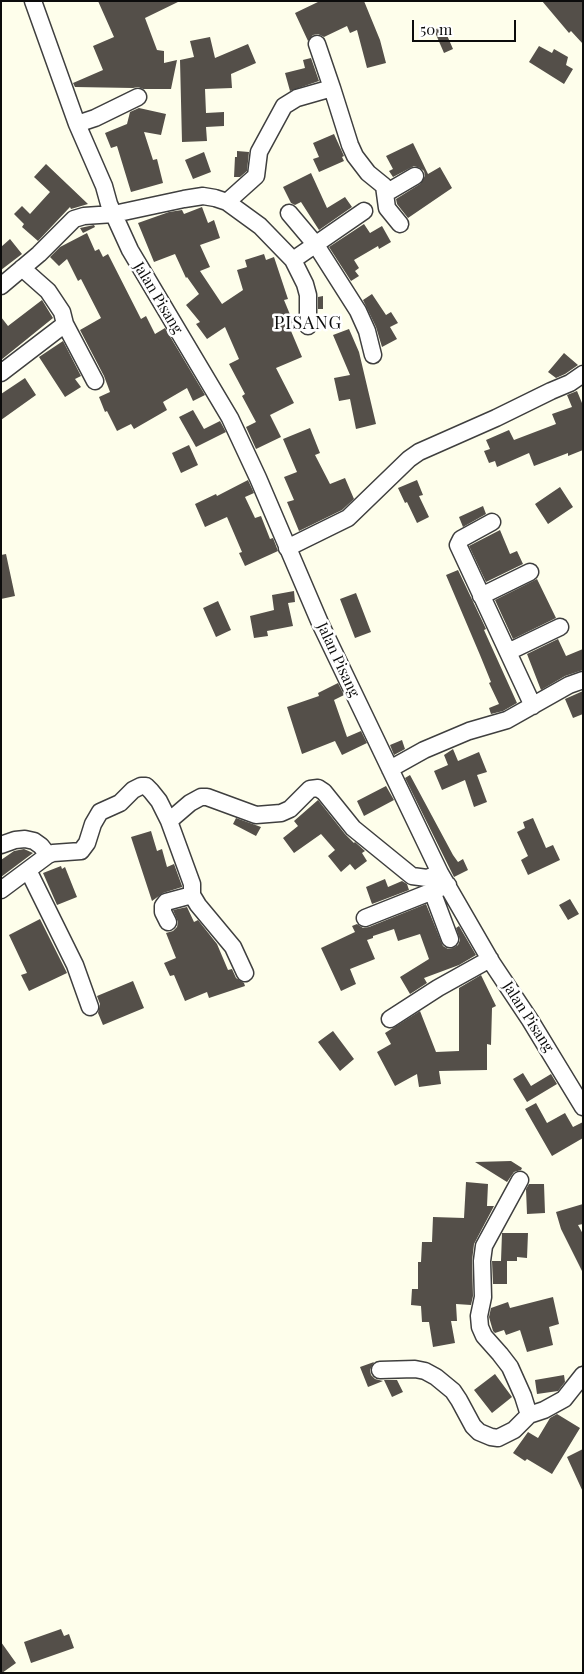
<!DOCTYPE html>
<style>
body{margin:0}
#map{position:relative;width:584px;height:1674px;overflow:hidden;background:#fefeeb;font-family:"Playfair Display",serif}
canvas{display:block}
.frame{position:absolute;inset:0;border:2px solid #0c0c0c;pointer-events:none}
.scale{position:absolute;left:412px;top:20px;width:104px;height:22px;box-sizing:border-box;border:2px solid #0c0c0c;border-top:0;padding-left:6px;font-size:15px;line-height:18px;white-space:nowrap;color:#0c0c0c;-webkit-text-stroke:4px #fff;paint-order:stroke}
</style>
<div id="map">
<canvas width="584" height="1674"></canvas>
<div class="frame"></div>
<div class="scale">50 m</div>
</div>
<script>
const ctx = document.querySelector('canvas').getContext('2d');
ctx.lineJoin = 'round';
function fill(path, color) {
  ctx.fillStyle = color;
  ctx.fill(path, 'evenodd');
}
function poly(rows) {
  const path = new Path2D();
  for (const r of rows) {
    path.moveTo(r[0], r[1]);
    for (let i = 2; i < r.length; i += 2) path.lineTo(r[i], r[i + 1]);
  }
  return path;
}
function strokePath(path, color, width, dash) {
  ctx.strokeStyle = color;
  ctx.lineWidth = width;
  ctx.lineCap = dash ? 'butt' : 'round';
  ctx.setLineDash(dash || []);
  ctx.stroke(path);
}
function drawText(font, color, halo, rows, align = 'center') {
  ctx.font = font + ' "Playfair Display",serif';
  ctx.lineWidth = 5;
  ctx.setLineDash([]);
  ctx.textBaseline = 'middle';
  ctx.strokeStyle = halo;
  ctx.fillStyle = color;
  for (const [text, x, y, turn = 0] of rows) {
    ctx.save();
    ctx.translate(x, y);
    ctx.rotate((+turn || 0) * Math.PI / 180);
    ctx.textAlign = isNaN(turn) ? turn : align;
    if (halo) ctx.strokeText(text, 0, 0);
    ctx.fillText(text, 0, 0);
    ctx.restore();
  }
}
fill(poly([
 [98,1,180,1,145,18,157,50,164,51,164,63,177,60,171,89,143,89,138,87,133,88,75,87,73,83,103,70,93,46,114,37],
 [320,1,364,1,380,40,386,63,367,68,357,30,350,33,347,26,324,37,318,34,313,35,308,41,295,13],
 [542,1,583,1,583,44,571,31,569,33],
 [443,26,453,49,444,53,434,30],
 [210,37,215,58,248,44,256,63,231,74,232,88,205,89,206,113,224,112,224,126,206,127,207,141,182,142,180,60,194,57,190,41],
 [539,46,552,53,554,49,568,57,566,65,573,69,564,84,529,62],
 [311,58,319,81,290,91,285,73,305,68,303,60],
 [139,108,166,114,161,135,144,132,153,160,157,159,163,183,131,192,117,146,111,148,105,133,127,124,130,112],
 [334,134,344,156,342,157,344,161,319,172,313,159,319,157,313,143],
 [413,143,428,174,440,167,452,188,408,218,397,204,396,199,420,184,425,176,424,171,420,168,414,166,393,177,389,171,393,169,386,156],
 [237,151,249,152,247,171,240,177,234,177,235,157,237,157],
 [204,152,211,172,193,179,185,160],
 [46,164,88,204,71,209,70,207,38,241,22,227,24,224,14,214,22,206,30,214,50,192,34,177],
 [311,173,327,208,345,197,352,207,319,230,301,202,295,205,291,203,283,187],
 [202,207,208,223,214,220,220,238,200,245,210,267,200,271,222,304,243,290,237,270,247,267,245,260,264,254,266,260,274,257,288,299,284,300,296,329,291,331,302,357,276,368,294,403,270,415,281,437,256,449,246,427,256,422,242,396,245,394,229,364,239,359,225,327,207,339,196,324,200,322,186,305,199,294,187,277,186,278,175,254,154,262,138,223,169,212,182,210,184,214],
 [364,224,370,233,382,226,391,242,379,249,378,246,354,260,359,268,355,271,359,276,351,281,329,247],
 [94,225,95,227,83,233,80,228],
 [87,233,95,251,99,249,103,257,108,254,141,319,146,316,155,334,165,328,205,395,193,401,187,388,163,402,167,410,134,429,131,424,117,431,107,411,105,412,99,397,110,392,104,376,80,330,101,318,81,279,78,281,67,259,59,266,50,257,60,247],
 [10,239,22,254,1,270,1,247],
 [372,294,386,315,391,312,398,323,390,327,397,339,382,347,376,327,363,300],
 [323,296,323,309,318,309,318,297],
 [42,300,53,318,1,360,1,317,8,326],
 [349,329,359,352,376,424,356,429,350,399,339,401,334,378,350,375,333,335],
 [63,341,81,376,75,379,81,387,65,397,39,357],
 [564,353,578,365,565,374,556,378,548,372],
 [25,378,36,395,1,420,1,394],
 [577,391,582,403,583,402,583,450,568,456,568,453,534,466,529,453,497,467,495,461,489,463,484,451,490,449,486,440,509,430,514,440,556,424,552,414,572,407,567,395],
 [193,410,204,429,220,421,226,432,196,447,179,417],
 [310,428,320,453,315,455,330,484,345,478,354,499,342,510,299,531,287,502,294,500,284,477,297,472,283,439],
 [189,445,198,465,181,473,172,453],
 [248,480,254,493,245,497,255,518,261,516,270,539,273,538,278,551,245,566,239,553,242,552,227,517,205,527,195,504,216,494,217,496],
 [417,480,423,495,419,496,429,517,417,523,407,502,405,503,398,488],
 [560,487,573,507,548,524,535,504],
 [483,506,486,514,463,527,459,517],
 [500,530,510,554,517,551,523,564,486,582,469,546],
 [6,554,15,596,1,599,1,555],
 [458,570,486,629,484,630,517,703,503,711,491,714,489,708,499,704,489,683,491,682,480,655,446,575],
 [537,579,556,618,513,639,495,600],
 [294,591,295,602,288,603,293,626,267,631,268,636,254,638,250,616,274,610,272,595],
 [356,593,371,632,355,638,340,599],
 [218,601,231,630,216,637,203,608],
 [558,639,566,656,583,649,583,670,565,676,541,690,527,654],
 [338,683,344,695,334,700,347,737,361,731,367,743,342,755,335,741,302,754,287,707,319,696,318,693],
 [583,691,583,714,573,718,565,699],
 [402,740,405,749,394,755,390,745],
 [453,749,458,761,479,752,487,772,477,775,487,802,474,807,465,780,442,790,434,771,448,765,444,755],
 [410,775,453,855,458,862,463,859,468,870,454,877,405,778],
 [386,786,394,800,364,816,357,801],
 [318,800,345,834,354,843,355,842,365,851,362,853,367,861,355,870,350,864,341,872,328,856,335,850,321,834,294,853,283,838,298,826,294,821],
 [236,818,261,827,256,836,233,824],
 [533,818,546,848,553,845,560,860,528,875,521,860,528,856,517,832,525,828,523,822],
 [151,831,157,851,162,849,167,867,174,864,182,886,182,887,163,893,152,901,131,837],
 [24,849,33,853,1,877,1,860,14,851],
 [61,866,62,869,65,867,77,897,57,905,43,873],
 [385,879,388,887,402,881,407,884,409,890,372,904,366,887],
 [570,899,579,914,568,920,559,905],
 [426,904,443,946,448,949,453,948,458,945,460,940,456,928,459,926,476,955,459,965,424,978,427,983,410,994,400,977,429,959,420,934,398,941,394,929,373,936,373,938,367,940,375,959,350,969,356,984,341,991,321,948,355,932,352,926,357,924,363,928,369,927],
 [187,907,194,922,198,920,217,944,228,970,232,969,236,978,244,983,245,986,209,998,207,992,185,1001,174,975,170,976,164,963,176,958,166,933,173,931,177,927,178,922,173,910],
 [40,919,67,973,29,991,21,975,27,973,9,935],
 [481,975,496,1006,492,1008,491,1045,487,1044,487,1070,439,1071,441,1084,419,1087,417,1074,395,1086,377,1052,391,1044,385,1033,420,1011,436,1052,459,1051,459,988],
 [133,981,144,1008,103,1025,98,1013,100,1004,97,996],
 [333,1031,354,1059,340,1071,318,1042],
 [523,1073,531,1086,551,1074,557,1084,527,1102,513,1079],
 [536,1103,547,1123,565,1113,573,1127,583,1122,583,1138,552,1156,525,1109],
 [511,1161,522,1168,521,1170,514,1172,507,1182,475,1162],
 [466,1182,488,1184,487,1206,494,1206,474,1244,472,1261,473,1296,471,1305,456,1304,457,1321,451,1321,455,1343,433,1347,429,1322,422,1322,421,1306,411,1305,412,1289,418,1289,418,1262,421,1262,422,1242,432,1242,433,1217,464,1218],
 [529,1184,544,1184,545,1213,527,1214,526,1189],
 [583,1204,583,1224,578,1225,583,1234,583,1273,561,1229,556,1212],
 [502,1233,528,1233,527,1258,517,1257,517,1261,501,1261],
 [492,1261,507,1261,507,1284,493,1284],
 [553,1297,559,1324,549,1327,553,1345,527,1352,520,1330,506,1335,504,1330,495,1333,493,1331,489,1317,491,1308,508,1302,510,1308],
 [374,1362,370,1370,371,1375,375,1379,383,1381,368,1387,360,1367],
 [495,1374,512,1397,492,1413,474,1390],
 [564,1375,565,1382,558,1391,537,1394,535,1380],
 [384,1380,397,1380,403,1392,392,1397],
 [557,1414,580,1428,552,1474,527,1459,525,1461,513,1453,528,1432,538,1438,550,1418],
 [583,1449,583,1492,567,1457],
 [61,1629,64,1636,69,1634,74,1648,31,1663,24,1642],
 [1,1642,16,1663,2,1673,1,1673]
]), '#544f49');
const minor = poly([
 [33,1,77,124,104,186,109,204,130,250,230,418,258,478,320,623,440,873,492,963,530,1020,583,1107],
 [317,44,332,88],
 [77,124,95,118,138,97],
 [386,193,415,176],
 [227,202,256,176,259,152,284,106,297,98,332,88,350,145,355,156,368,173,384,186,387,208,400,224],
 [289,213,316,245,358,311,367,331,373,355],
 [293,260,305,284,308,295,308,326],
 [1,286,39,254,74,219,84,216,114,214,184,199,203,196,215,198,227,202,260,226,293,260,364,211],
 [65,324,95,381],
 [1,373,65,324,62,312,48,291,22,268],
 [492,522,461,539,458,545,533,706],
 [287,548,348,518,409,459,419,452,496,418,551,391,570,383,583,374],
 [481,596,530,572],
 [508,652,560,627],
 [390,769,424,750,469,731,507,720,569,685,583,680],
 [169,821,192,884,192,895,198,905,233,947,245,973],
 [1,845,15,840,25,839,34,841,41,846,48,855],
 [28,870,75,965,90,1007],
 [1,890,48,855,53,853,81,851,87,843,93,824,100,812,120,803,133,790,141,786,146,786,151,791,159,801,169,821,190,803,201,797,207,797,256,815,281,813,290,809,310,789,318,788,324,792,353,828,412,876,427,878,440,873],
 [432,891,450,939],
 [365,918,448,885],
 [168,922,163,912,163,906,166,902,192,895],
 [390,1019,438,988,490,959],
 [520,1180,484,1246,482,1261,483,1297,479,1316,480,1327,484,1336,500,1354,510,1367,523,1396,529,1415],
 [380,1370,415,1369,425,1371,436,1377,453,1391,459,1400,473,1426,479,1432,491,1437,498,1438,514,1430,529,1415,544,1410,564,1399,583,1375]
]);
strokePath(minor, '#3f3f3f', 19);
strokePath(minor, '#fff', 16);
drawText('15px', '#0c0c0c', '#fff', [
 ["Jalan Pisang",158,298,59],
 ["Jalan Pisang",338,660,65],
 ["Jalan Pisang",528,1017,57]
]);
ctx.letterSpacing = '1px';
drawText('18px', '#0c0c0c', '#fff', [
 ["PISANG",308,323]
]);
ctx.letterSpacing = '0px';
</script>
